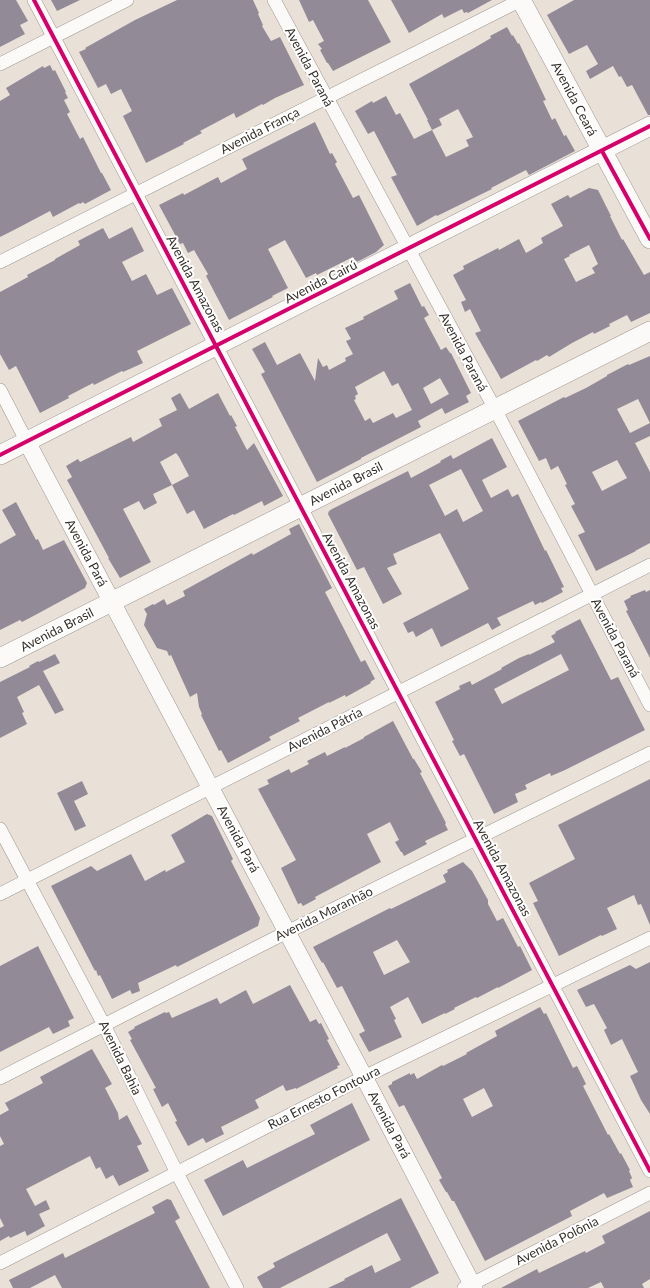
<!DOCTYPE html>
<meta charset="utf-8">
<style>
body{margin:0}
canvas{display:block;background:#e9e0d7}
</style>
<canvas width="650" height="1288"></canvas>
<script>
const ctx = document.querySelector('canvas').getContext('2d');
ctx.lineJoin = 'round';
function fill(path, color) {
  ctx.fillStyle = color;
  ctx.fill(path, 'evenodd');
}
function poly(rows) {
  const path = new Path2D();
  for (const r of rows) {
    path.moveTo(r[0], r[1]);
    for (let i = 2; i < r.length; i += 2) path.lineTo(r[i], r[i + 1]);
  }
  return path;
}
function strokePath(path, color, width, dash) {
  ctx.strokeStyle = color;
  ctx.lineWidth = width;
  ctx.lineCap = dash ? 'butt' : 'round';
  ctx.setLineDash(dash || []);
  ctx.stroke(path);
}
function drawText(font, color, halo, rows, align = 'center') {
  ctx.font = font + ' Lato,sans-serif';
  ctx.lineWidth = 4;
  ctx.setLineDash([]);
  ctx.textBaseline = 'middle';
  ctx.strokeStyle = halo;
  ctx.fillStyle = color;
  for (const [text, x, y, turn = 0] of rows) {
    ctx.save();
    ctx.translate(x, y);
    ctx.rotate((+turn || 0) * Math.PI / 180);
    ctx.textAlign = isNaN(turn) ? turn : align;
    if (halo) ctx.strokeText(text, 0, 0);
    ctx.fillText(text, 0, 0);
    ctx.restore();
  }
}
fill(poly([
 [0,0,16,0,28,21,20,25,25,34,0,47],
 [51,0,80,0,57,11],
 [177,0,253,0,259,13,258,14,263,25,262,26,271,41,280,37,304,85,275,98,263,105,262,104,236,118,234,113,200,131,202,133,183,143,184,144,146,163,123,116,132,111,121,89,111,94,106,84,98,88,79,52,86,49,85,48,135,20],
 [299,0,368,0,391,42,333,71,328,63,327,63,320,50,322,49,318,44,324,41,313,20,309,22],
 [391,0,492,0,468,13,467,12,464,13,462,9,444,18,442,14,409,33],
 [574,0,650,0,650,115,648,115,632,85,627,87,621,76,619,77,613,66,590,79,586,71,598,64,587,45,569,54,547,15],
 [507,27,512,36,513,35,518,44,519,43,546,100,543,101,552,120,555,118,564,136,566,135,575,151,529,175,526,170,491,188,492,189,437,216,436,215,417,226,391,177,397,175,374,131,368,134,355,111,372,101,373,103,386,96,396,115,400,113,414,139,432,130,446,157,469,146,466,140,473,137,458,109,439,119,442,125,432,130,427,120,428,120,409,84,474,48,491,38,490,36],
 [50,65,53,71,55,70,66,92,65,92,68,98,64,100,70,112,67,114,80,139,83,137,101,173,102,173,111,190,85,204,83,202,80,204,79,203,53,217,50,211,14,230,0,237,0,101,10,95,6,88,43,66,44,68],
 [315,122,330,154,332,153,337,162,335,164,353,198,359,195,384,245,376,252,361,260,356,262,353,257,317,275,316,273,306,278,285,240,268,249,288,288,272,296,273,297,229,320,206,276,208,274,194,250,188,253,183,243,180,244,159,205,183,193,184,195,218,177,221,183,247,169,242,159],
 [589,188,598,190,611,216,610,216,622,240,623,239,644,275,650,272,650,313,631,322,627,315,609,324,610,326,594,334,593,332,572,343,549,357,547,355,537,361,536,360,501,379,475,333,481,331,470,309,465,312,461,302,466,300,453,275,464,269,463,266,498,248,499,250,519,239,526,253,543,243,541,238,563,226,551,204,568,195,570,198],
 [589,245,598,264,592,268,595,273,576,282,564,259,570,256,569,255],
 [132,227,144,251,122,262,132,281,146,274,157,295,172,288,191,324,137,351,143,363,123,372,122,371,94,385,93,383,68,396,69,398,40,413,16,366,9,370,0,354,0,292,28,277,27,275,55,260,55,259,80,245,78,241,103,228,109,239],
 [410,283,422,307,424,306,429,315,424,318,441,350,446,347,450,353,451,353,471,393,466,396,469,402,445,414,442,408,418,421,421,427,361,458,361,459,317,482,261,374,265,372,252,349,265,342,277,365,300,353,315,381,318,358,323,367,327,365,329,370,346,361,345,358,353,354,346,341,351,339,345,328,364,319,363,317,398,299,394,291],
 [384,371,392,386,398,383,412,410,396,418,393,413,373,423,370,418,365,421,354,400,356,399,355,396,358,394,355,387],
 [440,378,449,394,431,404,423,388],
 [650,356,650,436,635,443,650,472,650,543,635,551,636,551,596,571,578,535,585,532,571,506,575,504,565,485,567,484,558,466,551,470,546,458,539,461,518,421,564,397,565,398,586,388,607,376,607,375,628,364,629,365],
 [638,399,650,423,630,433,617,409],
 [617,460,627,478,602,491,592,472],
 [180,393,189,409,218,393,230,416,231,415,237,426,235,427,247,450,254,443,283,496,264,506,262,501,234,515,233,514,204,529,194,510,187,514,172,485,153,494,157,503,144,510,139,501,123,509,151,562,120,578,108,558,109,558,67,480,72,477,66,466,78,459,80,462,131,437,133,442,162,426,159,419,177,410,171,398],
 [176,453,179,457,189,476,172,485,160,462],
 [492,438,507,467,482,480,491,498,508,489,512,497,518,494,545,551,546,550,564,587,561,588,563,592,542,603,541,602,535,605,533,601,497,618,501,625,492,630,488,623,441,647,432,628,416,637,413,631,408,633,403,623,469,589,440,533,393,554,397,564,387,568,402,594,383,604,364,567,357,570,328,514,329,511,332,509,408,471,411,478,441,462,440,461,451,455,453,459],
 [461,469,483,511,463,522,457,509,445,516,429,485],
 [16,502,36,540,38,539,43,550,64,540,87,583,85,588,39,613,22,622,20,620,0,630,0,544,16,535,2,510],
 [299,524,332,588,325,592,361,662,365,660,375,679,370,682,371,683,346,697,345,695,329,703,329,702,298,718,300,721,269,737,271,740,228,763,221,750,219,751,201,715,202,714,199,707,197,693,190,697,171,655,169,656,167,651,157,648,144,625,147,614,144,609,153,604,154,605,164,599,167,605,185,596,183,591,252,553,253,555,291,534,289,529],
 [645,590,646,592,650,590,650,658,626,611,628,610,624,601,631,597,630,596],
 [580,619,611,680,618,677,645,730,565,770,551,776,550,773,525,785,527,789,515,794,518,802,494,814,464,754,460,756,452,741,454,740,435,702,460,689,459,686,470,681,472,685,502,669,501,668,519,658,529,654,529,655,555,642,551,636,556,633,555,632],
 [561,654,569,670,502,704,494,689],
 [55,654,60,663,43,671,64,710,55,714,39,685,17,697,24,712,22,713,27,724,0,738,0,682,30,667,29,666,38,661,39,662],
 [393,721,413,759,414,759,422,772,420,773,446,823,445,824,448,830,425,841,427,844,404,856,402,852,401,852,395,842,399,840,390,822,367,834,381,862,315,897,316,899,303,906,301,903,298,904,281,868,296,860,258,789,269,784,267,780,289,769,291,773,309,764,307,761,325,752,327,756,345,747,345,748,364,738,364,737],
 [650,779,650,925,641,904,638,905,634,895,607,908,617,929,602,936,601,935,559,956,533,903,538,901,529,883,575,859,558,825],
 [82,781,88,794,74,801,86,826,75,831,57,793],
 [207,814,212,816,233,859,231,861,260,918,258,926,177,967,176,965,138,983,140,991,132,994,130,990,112,999,100,975,98,976,96,970,95,971,51,886,91,866,97,871,131,854,145,881,165,870,166,872,185,862,171,835],
 [463,862,472,871,488,900,488,904,497,921,503,918,518,947,520,946,532,970,498,988,498,987,477,998,476,997,454,1008,455,1009,445,1014,445,1013,422,1024,408,997,390,1007,396,1019,394,1020,402,1037,369,1052,359,1034,365,1031,342,986,337,988,323,962,322,963,313,947,390,908,391,909,446,882,443,875,448,872,447,870],
 [397,940,410,962,384,975,373,952],
 [38,946,74,1018,68,1021,70,1026,53,1034,49,1027,0,1052,0,966],
 [650,962,650,1114,641,1100,630,1076,638,1072,622,1039,611,1045,604,1030,607,1028,594,1004,586,1007,577,990,630,965,636,969],
 [290,985,310,1022,316,1019,319,1024,321,1023,329,1039,327,1040,340,1065,337,1066,338,1068,296,1089,296,1088,286,1091,283,1085,255,1100,259,1108,221,1127,224,1134,206,1143,203,1138,188,1146,175,1122,177,1121,168,1103,162,1107,153,1089,156,1088,130,1040,132,1039,128,1032,135,1028,134,1027,165,1012,166,1013,169,1012,172,1018,217,998,220,1004,246,990,253,1004],
 [540,1007,544,1014,546,1013,573,1068,577,1066,586,1084,583,1086,608,1135,609,1134,620,1154,621,1153,630,1170,629,1171,632,1178,630,1180,633,1187,607,1198,604,1193,570,1211,572,1216,485,1261,454,1201,452,1201,447,1192,446,1192,439,1180,442,1178,404,1105,399,1107,388,1086,392,1084,392,1082,410,1073,410,1075,414,1073,417,1079,442,1065,443,1066,467,1054,466,1053,497,1036,495,1031],
 [484,1088,493,1106,472,1117,463,1099],
 [92,1049,112,1084,105,1088,118,1113,119,1120,127,1115,142,1144,137,1146,149,1171,119,1186,113,1175,106,1179,100,1167,96,1169,90,1156,26,1189,35,1206,46,1200,50,1209,39,1214,45,1226,27,1236,25,1231,10,1238,9,1236,0,1241,0,1228,4,1226,0,1218,0,1146,4,1144,0,1136,0,1115,9,1110,5,1103,43,1083,40,1077],
 [352,1103,370,1140,223,1216,204,1180,243,1160,247,1168,315,1134,310,1125],
 [401,1198,439,1273,410,1288,328,1288,345,1280,344,1279,372,1265,375,1273,401,1260,387,1233,280,1288,263,1288,257,1277,275,1267,273,1263],
 [167,1199,171,1200,180,1218,175,1221,210,1288,62,1288,55,1275,30,1288,13,1288,9,1280,63,1253,65,1258,155,1213,152,1207],
 [650,1211,650,1279,642,1284,644,1288,604,1288,601,1282,588,1288,501,1288,537,1269,539,1273,585,1251,586,1253,605,1243,602,1236]
]), '#928b97');
const minor = poly([
 [34,0,650,1171],
 [274,0,495,409,650,705],
 [0,64,127,0],
 [0,262,521,0],
 [0,390,27,442],
 [0,829,104,1025,177,1173,237,1288],
 [0,894,650,565],
 [0,1078,104,1025,287,932,650,753],
 [0,1263,364,1077,650,938],
 [464,1288,650,1193]
]);
const tertiary = poly([
 [27,442,364,1077,474,1288]
]);
const secondary = poly([
 [521,0,650,239],
 [0,455,650,126],
 [0,658,650,331]
]);
strokePath(minor, '#9e9790', 14);
strokePath(tertiary, '#9e9790', 18);
strokePath(secondary, '#9e9790', 20);
strokePath(minor, '#fcfaf9', 13);
strokePath(tertiary, '#fcfaf9', 17);
strokePath(secondary, '#fcfaf9', 19);
strokePath(poly([
 [34,0,650,1171],
 [602,151,650,239],
 [0,455,650,126]
]), '#d6006c', 4);
drawText('13px', '#36302a', '#fff', [
 ["Avenida Paraná",309,67,62],
 ["Avenida Ceará",574,99,62],
 ["Avenida França",260,131,-27],
 ["Avenida Cairú",321,282,-27],
 ["Avenida Amazonas",195,284,62],
 ["Avenida Paraná",463,352,62],
 ["Avenida Brasil",346,484,-27],
 ["Avenida Pará",86,553,62],
 ["Avenida Amazonas",351,581,62],
 ["Avenida Brasil",57,630,-27],
 ["Avenida Paraná",615,638,62],
 ["Avenida Pátria",325,730,-27],
 ["Avenida Pará",238,839,62],
 ["Avenida Amazonas",502,868,62],
 ["Avenida Maranhão",324,914,-26],
 ["Avenida Bahia",120,1058,64],
 ["Rua Ernesto Fontoura",324,1098,-27],
 ["Avenida Pará",389,1125,62],
 ["Avenida Polônia",557,1241,-27]
]);
</script>
